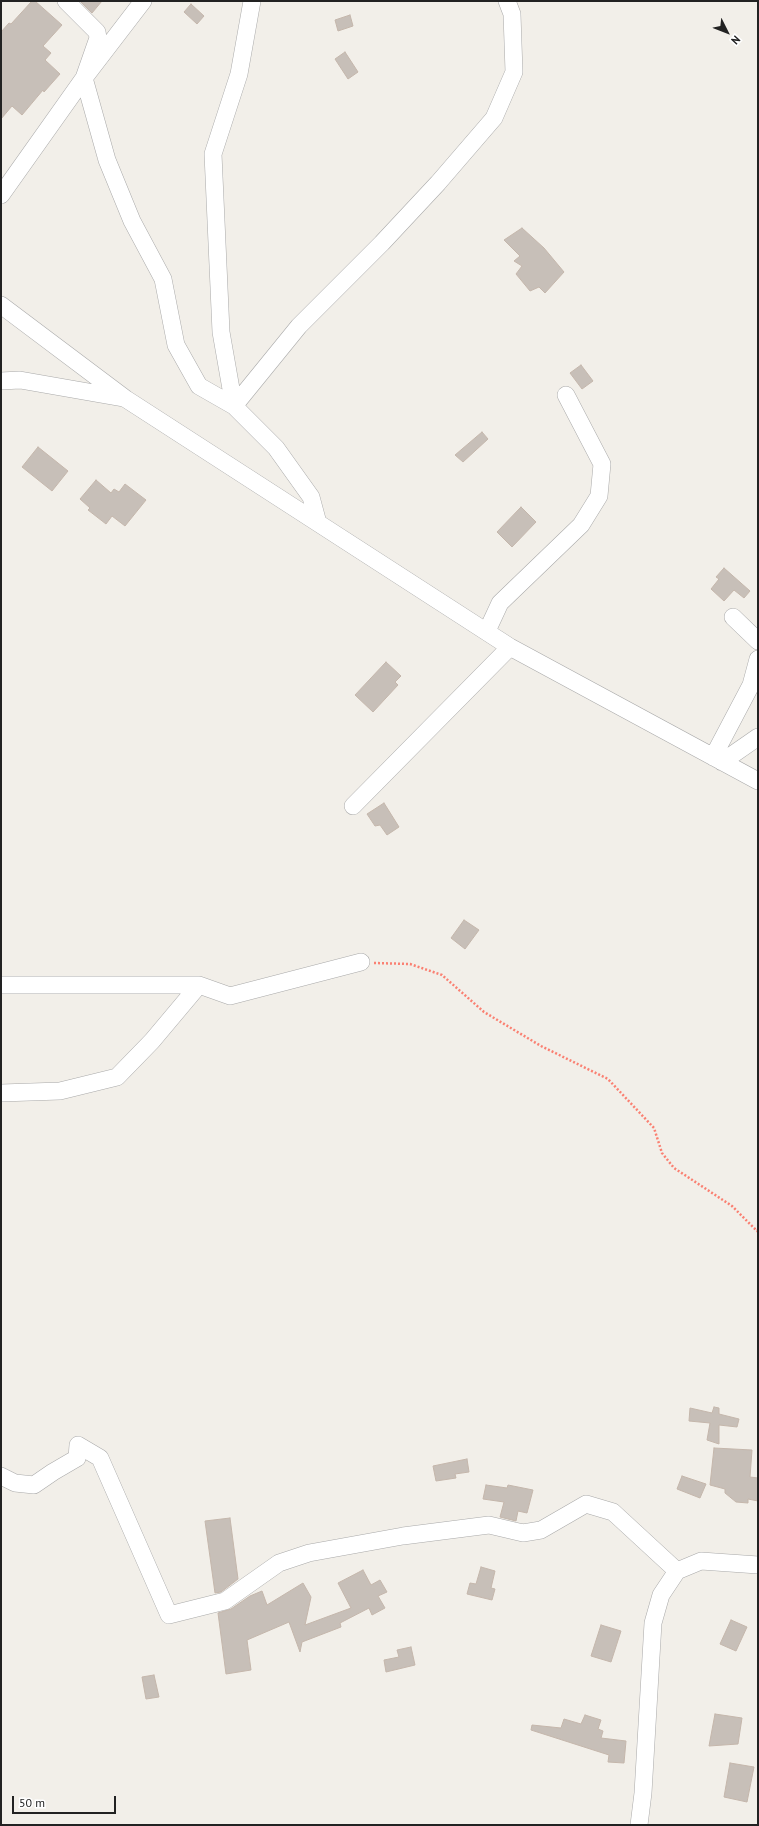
<!DOCTYPE html>
<style>
body{margin:0}
#map{position:relative;width:759px;height:1826px;overflow:hidden;background:#f2efe9;font-family:"PT Sans",sans-serif}
canvas{display:block}
.frame{position:absolute;inset:0;border:2px solid #222;pointer-events:none}
.north{position:absolute;left:707px;top:12px;width:40px;height:40px;-webkit-text-stroke:3px #fff;paint-order:stroke;rotate:132deg;font-size:11px;font-weight:700;line-height:16px;text-align:center;color:#222}
.north::after{content:'';display:block;margin:auto;width:14px;height:18px;background:#222;clip-path:polygon(50% 0,100% 100%,50% 72%,0 100%)}
.scale{position:absolute;left:12px;top:1796px;width:104px;height:18px;box-sizing:border-box;border:2px solid #222;border-top:0;padding-left:5px;font-size:12px;line-height:14px;white-space:nowrap;color:#222;-webkit-text-stroke:3px #fff;paint-order:stroke}
</style>
<div id="map">
<canvas width="759" height="1826"></canvas>
<div class="frame"></div>
<div class="north">N</div>
<div class="scale">50 m</div>
</div>
<script>
const ctx = document.querySelector('canvas').getContext('2d');
ctx.lineJoin = 'round';
function fill(path, color) {
  ctx.fillStyle = color;
  ctx.fill(path, 'evenodd');
}
function poly(rows) {
  const path = new Path2D();
  for (const r of rows) {
    path.moveTo(r[0], r[1]);
    for (let i = 2; i < r.length; i += 2) path.lineTo(r[i], r[i + 1]);
  }
  return path;
}
function strokePath(path, color, width, dash) {
  ctx.strokeStyle = color;
  ctx.lineWidth = width;
  ctx.lineCap = dash ? 'butt' : 'round';
  ctx.setLineDash(dash || []);
  ctx.stroke(path);
}
const building = poly([
 [32,1,35,1,62,25,43,46,51,53,45,60,60,74,44,92,43,90,22,115,12,106,1,119,1,32,9,23,11,24,32,1],
 [80,1,102,1,92,13,80,1],
 [191,4,204,16,197,24,184,12,191,4],
 [350,15,353,26,338,31,335,20,350,15],
 [345,52,358,72,348,79,335,59,345,52],
 [522,228,544,248,564,272,545,293,539,287,530,291,516,274,522,266,514,261,520,256,504,240,522,228],
 [581,365,593,381,582,389,570,373,581,365],
 [482,432,488,439,463,462,455,455,482,432],
 [38,447,68,471,52,491,22,467,38,447],
 [96,480,111,493,114,489,119,492,125,484,146,500,125,526,112,516,106,524,88,510,90,508,80,499,96,480],
 [521,507,536,522,512,547,497,532,521,507],
 [724,568,750,591,744,598,734,590,724,601,711,589,719,579,716,577,724,568],
 [386,662,401,676,395,682,398,685,373,712,355,695,386,662],
 [384,803,399,827,387,835,380,825,375,826,367,814,384,803],
 [464,920,479,930,465,949,451,938,464,920],
 [714,1407,719,1408,719,1414,739,1419,737,1427,719,1425,719,1444,707,1440,710,1423,689,1421,690,1408,712,1413,714,1407],
 [714,1448,752,1450,750,1477,758,1478,758,1501,748,1499,748,1503,736,1502,725,1493,725,1489,710,1485,714,1448],
 [467,1459,469,1472,455,1474,456,1478,436,1481,433,1466,467,1459],
 [682,1476,706,1484,700,1498,677,1489,682,1476],
 [486,1485,507,1488,508,1485,533,1490,527,1513,518,1511,516,1521,500,1517,504,1502,483,1499,486,1485],
 [230,1518,238,1579,221,1592,215,1593,205,1521,230,1518],
 [481,1567,495,1571,491,1588,495,1589,492,1600,467,1594,470,1583,476,1584,481,1567],
 [363,1570,371,1585,380,1580,387,1592,378,1596,385,1608,372,1615,369,1608,340,1623,341,1627,302,1642,300,1652,289,1622,247,1640,251,1670,226,1674,218,1613,231,1609,250,1596,262,1591,267,1605,303,1583,311,1597,305,1625,351,1608,338,1583,363,1570],
 [731,1620,747,1627,736,1651,720,1644,731,1620],
 [601,1625,621,1631,611,1662,591,1656,601,1625],
 [411,1647,415,1665,386,1672,384,1660,399,1657,397,1650,411,1647],
 [154,1675,159,1697,146,1699,142,1677,154,1675],
 [715,1714,742,1718,738,1744,709,1746,715,1714],
 [585,1715,601,1720,598,1729,603,1731,601,1738,626,1741,624,1763,608,1762,609,1755,531,1730,532,1725,561,1728,564,1719,581,1724,585,1715],
 [730,1763,754,1767,747,1802,724,1797,730,1763]
]);
fill(building, '#c7bfb8');
strokePath(building, '#c4b6ab', 1);
const minor = poly([
 [66,1,97,32,98,38,84,78,107,160,132,221,163,279,176,345,199,386,234,406,299,326,382,243,438,183,494,118,514,72,512,14,507,1],
 [252,1,239,74,213,154,221,332,234,406,276,448,311,497,318,523],
 [1,195,84,78,143,1],
 [1,305,126,399,510,647,758,781],
 [1,381,20,380,123,398],
 [733,617,758,641],
 [487,631,500,603,581,525,599,496,602,464,566,395],
 [713,757,751,685,758,659],
 [722,762,758,737],
 [353,806,510,647],
 [1,985,199,985,230,996,361,962],
 [1,1093,60,1091,117,1077,152,1041,199,985],
 [1,1476,15,1483,34,1485,53,1472,77,1458,78,1445,100,1458,169,1615,225,1601,279,1563,309,1553,403,1536,489,1525,523,1533,541,1530,586,1504,613,1512,677,1571],
 [639,1825,643,1793,653,1623,661,1595,677,1571,701,1561,758,1565]
]);
strokePath(minor, '#a9a9a9', 18);
strokePath(poly([
 [374,963,410,964,442,975,484,1012,541,1046,608,1079,654,1128,662,1153,674,1168,732,1206,757,1231,758,1230]
]), '#fa8072', 2.5, [2, 2]);
strokePath(minor, '#fff', 17);
</script>
